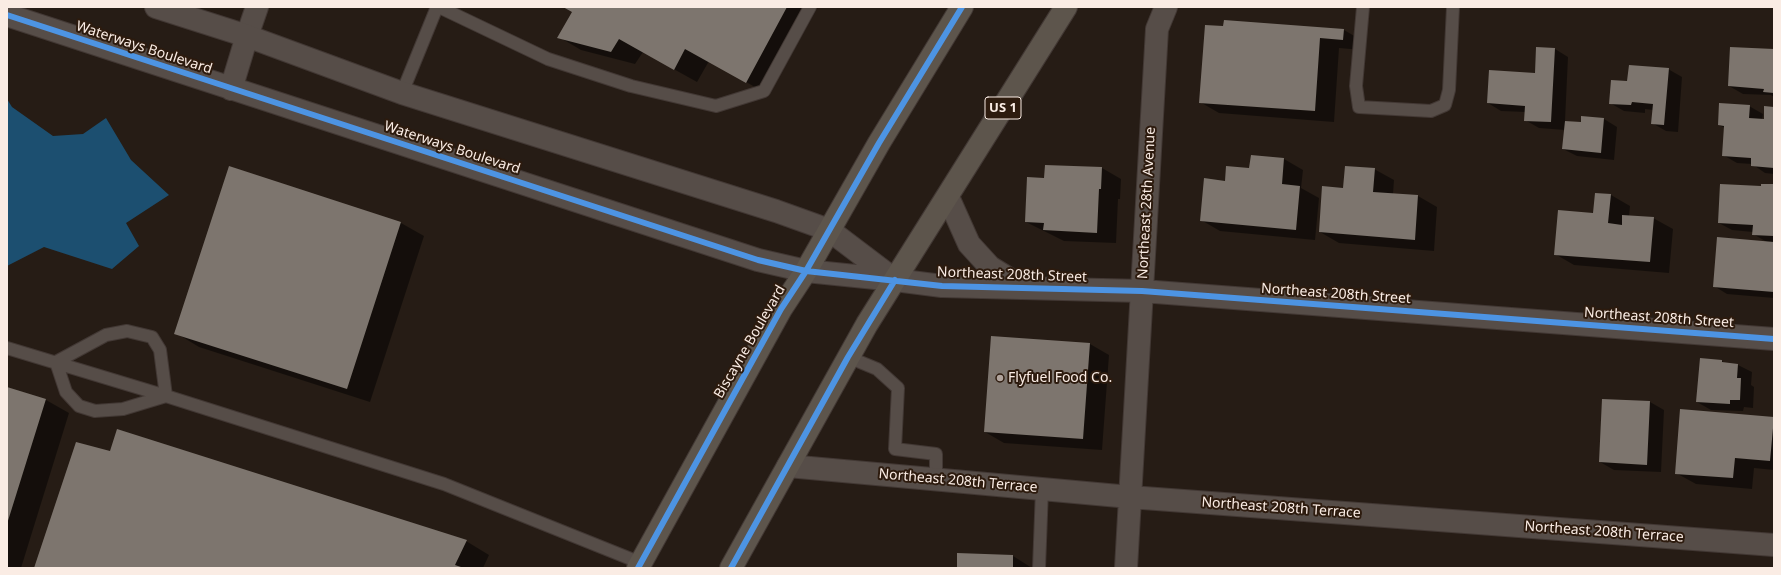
<!DOCTYPE html>
<style>
body{margin:0}
#map{position:relative;width:1781px;height:575px;overflow:hidden;background:#261c15;font-family:"Noto Sans",sans-serif}
canvas{display:block}
.frame{position:absolute;inset:0;border:8px solid #faece4;pointer-events:none}
</style>
<div id="map">
<canvas width="1781" height="575"></canvas>
<div class="frame"></div>
</div>
<script>
const ctx = document.querySelector('canvas').getContext('2d');
ctx.lineJoin = 'round';
function fill(path, color) {
  ctx.fillStyle = color;
  ctx.fill(path, 'evenodd');
}
function poly(rows) {
  const path = new Path2D();
  for (const r of rows) {
    path.moveTo(r[0], r[1]);
    for (let i = 2; i < r.length; i += 2) path.lineTo(r[i], r[i + 1]);
  }
  return path;
}
function strokePath(path, color, width, dash) {
  ctx.strokeStyle = color;
  ctx.lineWidth = width;
  ctx.lineCap = dash ? 'butt' : 'round';
  ctx.setLineDash(dash || []);
  ctx.stroke(path);
}
function drawText(font, color, halo, rows, align = 'center') {
  ctx.font = font + ' "Noto Sans",sans-serif';
  ctx.lineWidth = 4;
  ctx.setLineDash([]);
  ctx.textBaseline = 'middle';
  ctx.strokeStyle = halo;
  ctx.fillStyle = color;
  for (const [text, x, y, turn = 0] of rows) {
    ctx.save();
    ctx.translate(x, y);
    ctx.rotate((+turn || 0) * Math.PI / 180);
    ctx.textAlign = isNaN(turn) ? turn : align;
    if (halo) ctx.strokeText(text, 0, 0);
    ctx.fillText(text, 0, 0);
    ctx.restore();
  }
}
fill(poly([
 [7,99,12,107,53,136,83,134,106,118,131,160,169,195,126,223,139,246,112,269,44,247,7,266]
]), '#1c4f70');
fill(poly([
 [564,7,818,7,769,95,709,61,697,82,643,52,635,64,581,50,559,37,573,12],
 [1206,26,1344,30,1363,41,1362,50,1339,48,1334,122,1219,113,1200,102],
 [1555,49,1568,57,1565,121,1582,123,1604,119,1617,127,1614,160,1577,156,1563,149,1565,130,1539,128,1525,120,1526,112,1501,111,1488,103,1536,74],
 [1774,50,1774,97,1771,95,1743,94,1729,86],
 [1668,69,1682,77,1678,132,1666,131,1652,123,1653,110,1645,109,1645,113,1624,111,1610,103,1628,82],
 [1749,106,1763,114,1762,120,1764,120,1774,108,1774,174,1765,173,1752,164,1737,163,1723,155,1725,128,1719,125],
 [1284,159,1303,170,1301,188,1319,198,1315,240,1220,231,1201,220,1226,182,1250,169],
 [229,167,401,223,424,236,370,402,199,347,176,333],
 [1102,168,1121,179,1120,199,1118,199,1116,243,1064,241,1026,222],
 [1374,169,1394,180,1393,194,1418,196,1437,207,1434,251,1339,243,1320,232,1344,189],
 [1774,185,1774,298,1727,294,1714,286,1767,242,1753,234,1753,232,1732,230,1719,223,1762,187],
 [1611,195,1630,206,1629,216,1653,218,1673,229,1669,273,1574,265,1555,254],
 [1090,344,1109,355,1102,450,1004,443,985,432],
 [1722,361,1726,364,1738,365,1752,372,1751,385,1754,387,1753,408,1744,407,1743,411,1711,410,1697,402],
 [7,388,46,400,69,413,21,568,7,568],
 [1603,400,1650,402,1664,410,1661,472,1614,470,1600,462],
 [1774,418,1774,470,1754,468,1752,489,1696,484,1676,473],
 [118,430,466,541,489,555,483,568,35,568,111,452],
 [1013,556,1032,568,958,568]
]), '#0007');
fill(poly([
 [563,7,787,7,746,83,685,49,674,70,619,39,611,52,557,38,572,12],
 [1224,20,1344,29,1343,40,1320,38,1315,111,1199,103,1205,25,1223,26],
 [1536,47,1555,48,1551,122,1524,121,1525,106,1487,103,1489,70,1535,73],
 [1730,47,1774,49,1774,93,1763,92,1764,89,1728,86],
 [1629,65,1669,68,1664,125,1651,124,1653,104,1632,102,1631,105,1609,104,1611,80,1627,81],
 [1719,103,1750,105,1749,118,1764,119,1764,106,1774,107,1774,168,1751,166,1751,158,1722,156,1724,126,1718,125],
 [1581,116,1604,118,1601,153,1562,149,1565,121,1581,122],
 [1251,155,1284,158,1282,184,1300,186,1296,230,1200,221,1204,178,1225,181,1226,166,1249,168],
 [1045,165,1102,167,1101,189,1099,189,1097,233,1043,230,1044,223,1025,222,1027,177,1044,178],
 [229,166,401,222,347,389,174,334],
 [1345,166,1375,168,1373,192,1418,195,1415,240,1319,232,1322,186,1343,188],
 [1720,184,1761,186,1761,184,1774,184,1774,236,1752,235,1753,225,1718,223],
 [1595,193,1611,194,1608,223,1622,225,1622,215,1654,217,1650,262,1554,255,1558,210,1593,213],
 [1717,237,1774,242,1774,292,1713,287],
 [991,336,1090,343,1083,439,984,432],
 [1700,358,1722,360,1722,362,1738,364,1737,378,1741,378,1740,400,1730,400,1730,404,1696,402],
 [7,387,46,399,7,524],
 [1602,399,1650,401,1647,465,1599,462],
 [1680,409,1774,417,1770,461,1735,458,1733,478,1675,474],
 [117,429,467,540,455,565,464,568,34,568,76,442,110,451],
 [957,553,1013,555,1013,568,957,568]
]), '#7d756e');
const service = poly([
 [439,7,548,59,631,86,716,106,764,91,810,7],
 [1363,7,1356,86,1359,107,1431,111,1445,105,1449,90,1453,7],
 [402,93,437,7],
 [127,331,152,337,160,350,166,396,123,409,95,411,79,406,66,392,56,362,106,335,127,331],
 [7,348,166,396,444,484,641,563],
 [848,357,877,369,898,388,895,449,936,454,936,480],
 [1039,568,1042,489]
]);
const minor = poly([
 [247,36,257,7],
 [948,197,969,244,990,267,1024,288],
 [895,280,942,286,1142,291,1774,339],
 [788,466,1130,497,1774,545],
 [1126,568,1157,29,1166,7]
]);
const tertiary = poly([
 [156,7,247,36,402,93,776,211,829,230,895,280],
 [7,15,758,260,806,271,895,280],
 [231,89,247,36]
]);
const primary = poly([
 [638,568,781,309,806,271,879,143,962,7],
 [731,568,867,324,1066,7]
]);
strokePath(service, '#423834', 14);
strokePath(minor, '#423834', 24);
strokePath(tertiary, '#423834', 24);
strokePath(primary, '#423834', 24);
strokePath(service, '#564d48', 12);
strokePath(minor, '#564d48', 22);
strokePath(tertiary, '#564d48', 22);
strokePath(primary, '#5d554c', 22);
strokePath(poly([
 [7,15,758,260,806,271,942,286,1142,291,1774,339],
 [638,568,781,309,806,271,879,143,962,7],
 [731,568,848,357,895,280]
]), '#4d94e3', 6);
for (const [x, y, r, color] of [
 [1000,378,4,"#b0a39c"]
]) {
  const dot = new Path2D();
  dot.arc(x, y, r, 0, 2 * Math.PI);
  ctx.fillStyle = color;
  ctx.fill(dot);
  strokePath(dot, '#2d1b0e', 1.5);
}
for (const [x, y, w] of [
 [1003,108,36]
]) {
  const box = new Path2D();
  box.roundRect(x - w / 2, y - 11, w, 22, 3);
  ctx.fillStyle = '#2d1b0e';
  ctx.fill(box);
  strokePath(box, '#faece4', 1);
}
drawText('bold 13px', '#faece4', null, [
 ["US 1",1003,108]
]);
drawText('14px', '#faece4', '#2d1b0e', [
 ["Waterways Boulevard",144,48,18],
 ["Waterways Boulevard",452,148,18],
 ["Northeast 28th Avenue",1147,203,-87],
 ["Northeast 208th Street",1012,275,2],
 ["Northeast 208th Street",1336,294,4],
 ["Northeast 208th Street",1659,318,4],
 ["Biscayne Boulevard",750,342,-60],
 ["Northeast 208th Terrace",958,481,5],
 ["Northeast 208th Terrace",1281,508,4],
 ["Northeast 208th Terrace",1604,532,4]
]);
drawText('14px', '#faece4', '#2d1b0e', [
 ["Flyfuel Food Co.",1008,378]
], 'left');
</script>
